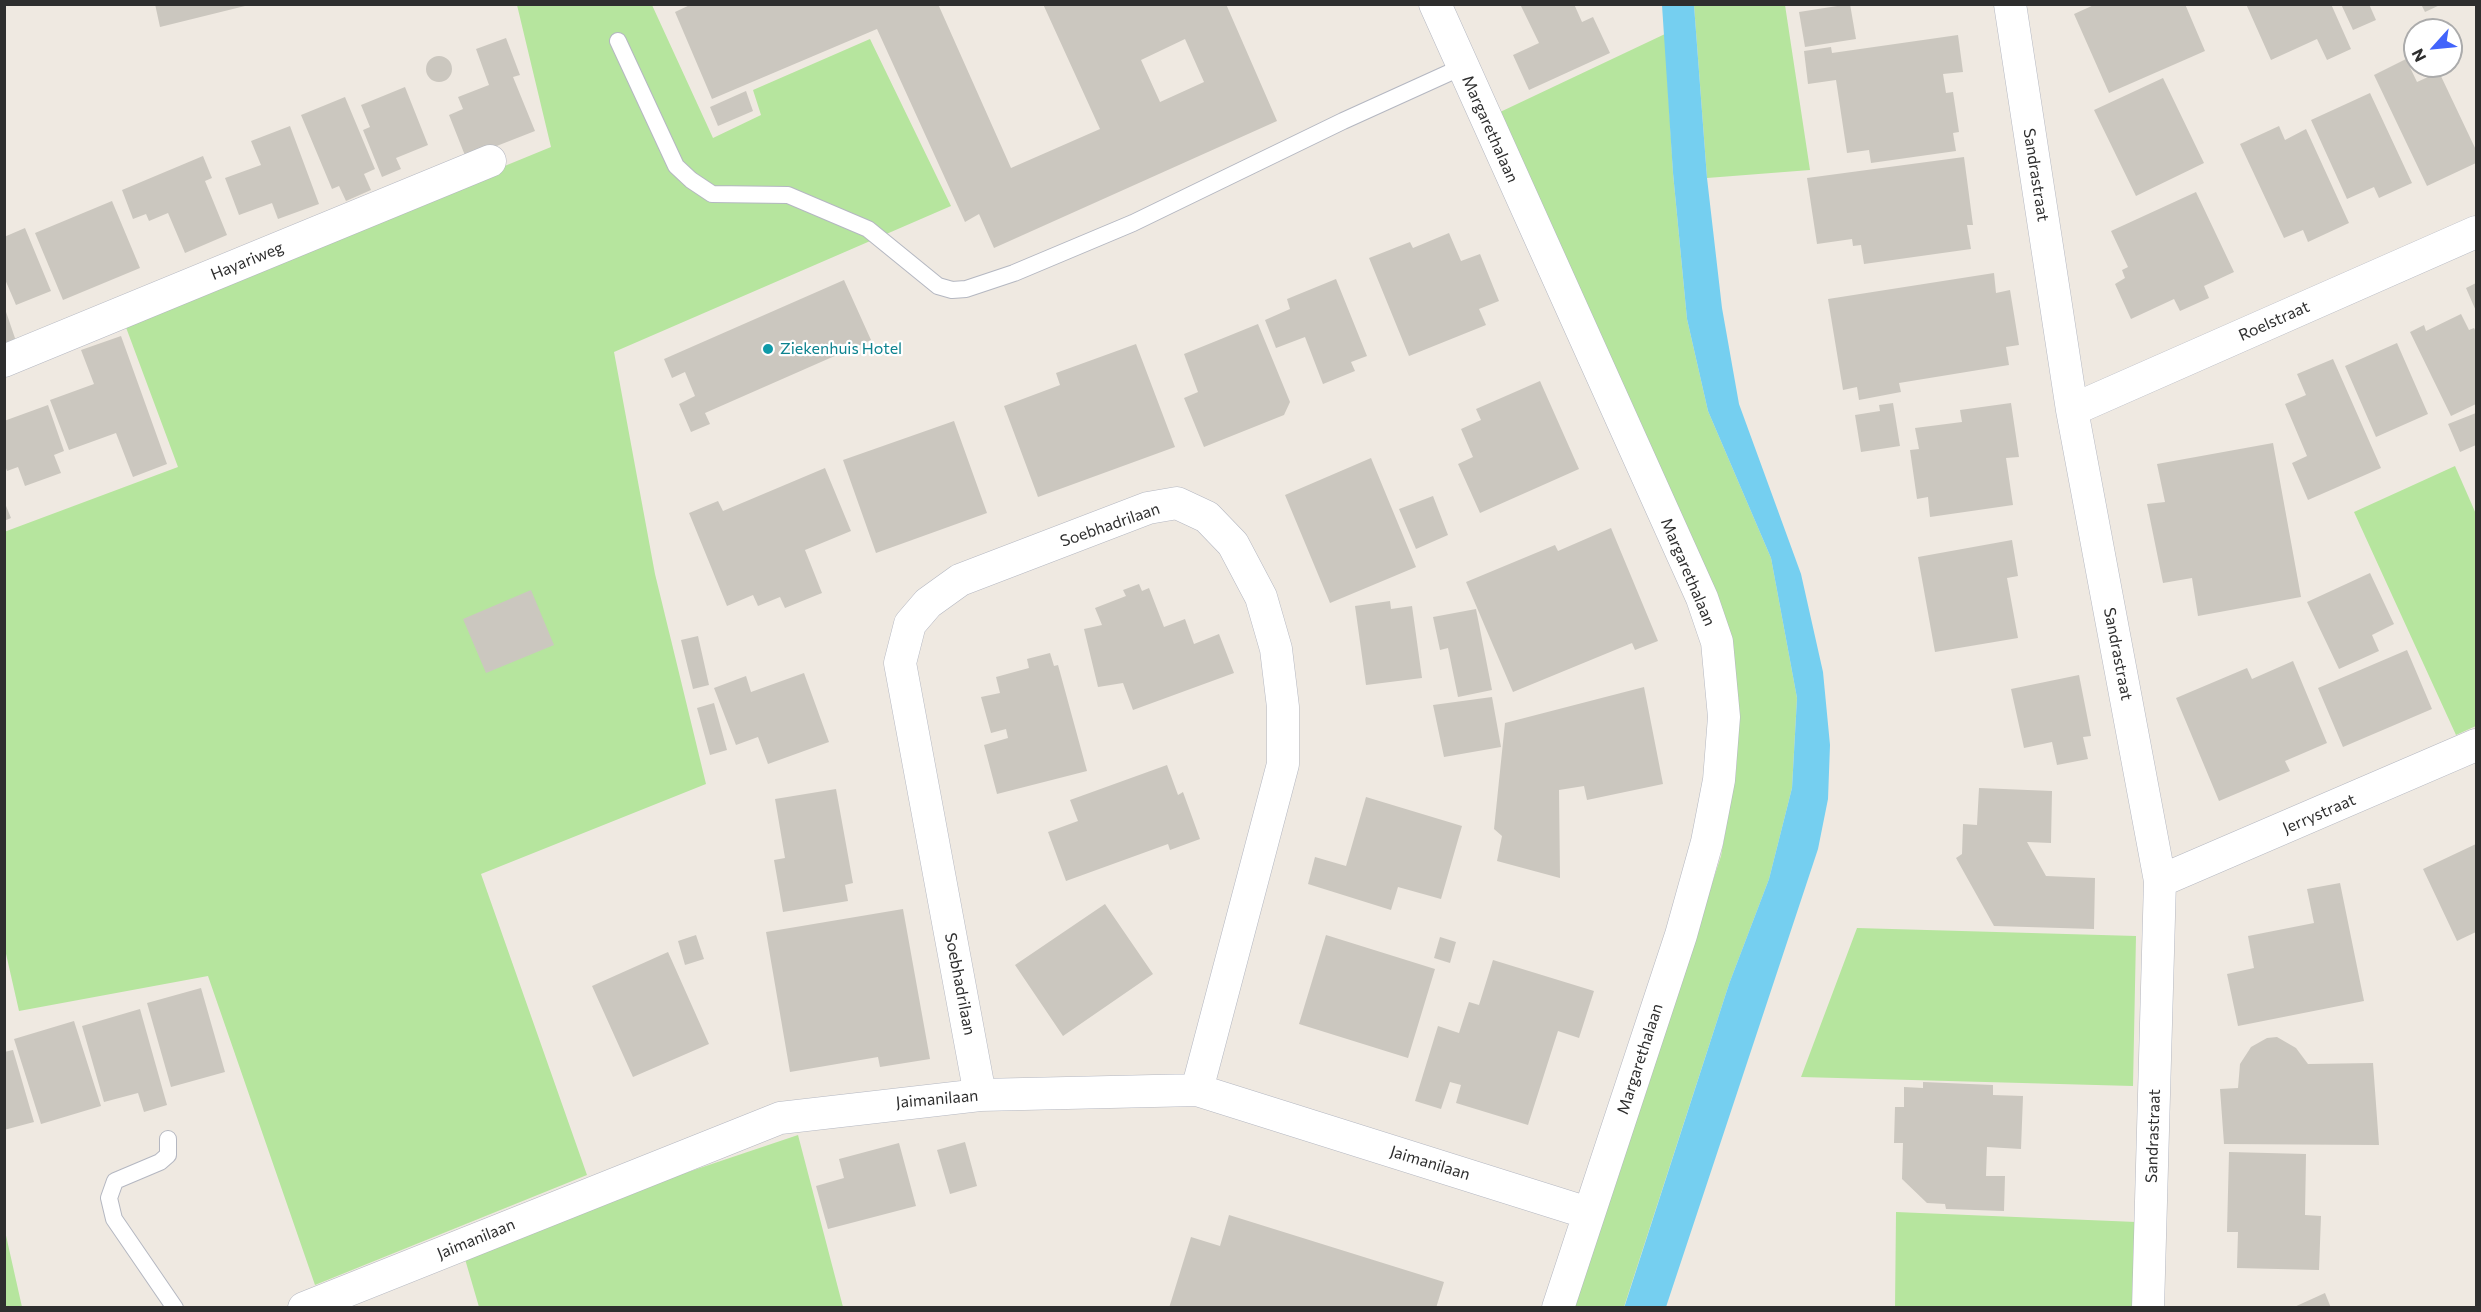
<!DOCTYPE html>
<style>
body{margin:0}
#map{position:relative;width:2481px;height:1312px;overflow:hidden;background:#efe9e1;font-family:Commissioner,sans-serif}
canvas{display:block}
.frame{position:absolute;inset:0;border:6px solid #2e2e2e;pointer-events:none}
.north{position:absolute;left:2403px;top:18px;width:60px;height:60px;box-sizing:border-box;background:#fff;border:2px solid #ababab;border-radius:50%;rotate:243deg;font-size:16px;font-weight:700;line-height:24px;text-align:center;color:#2e2e2e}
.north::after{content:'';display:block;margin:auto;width:21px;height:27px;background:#4264fb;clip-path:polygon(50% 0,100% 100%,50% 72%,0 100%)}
</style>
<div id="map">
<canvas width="2481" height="1312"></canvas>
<div class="frame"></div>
<div class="north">N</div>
</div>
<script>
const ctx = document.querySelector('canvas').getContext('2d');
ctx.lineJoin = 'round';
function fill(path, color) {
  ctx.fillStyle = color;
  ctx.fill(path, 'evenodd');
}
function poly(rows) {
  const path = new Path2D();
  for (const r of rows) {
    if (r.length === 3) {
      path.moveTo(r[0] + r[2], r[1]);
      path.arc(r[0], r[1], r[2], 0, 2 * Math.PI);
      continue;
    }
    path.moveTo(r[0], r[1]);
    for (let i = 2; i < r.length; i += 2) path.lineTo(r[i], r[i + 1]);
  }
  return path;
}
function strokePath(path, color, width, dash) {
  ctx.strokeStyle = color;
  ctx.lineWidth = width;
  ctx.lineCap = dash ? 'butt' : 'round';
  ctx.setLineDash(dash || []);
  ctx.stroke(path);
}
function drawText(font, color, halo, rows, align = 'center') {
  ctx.font = font + ' Commissioner,sans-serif';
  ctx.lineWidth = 4.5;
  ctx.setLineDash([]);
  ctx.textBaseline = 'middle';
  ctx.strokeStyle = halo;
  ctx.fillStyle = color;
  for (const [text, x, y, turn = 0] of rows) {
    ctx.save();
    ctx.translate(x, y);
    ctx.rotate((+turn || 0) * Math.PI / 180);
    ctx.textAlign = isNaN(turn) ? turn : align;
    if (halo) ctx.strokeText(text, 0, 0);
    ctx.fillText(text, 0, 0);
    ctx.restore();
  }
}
fill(poly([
 [517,5,652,5,713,138,761,115,753,90,870,39,951,206,614,352,655,574,706,784,481,874,587,1175,315,1285,208,976,19,1011,4,945,4,532,178,467,124,322,551,147],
 [1694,5,1785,5,1810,170,1707,178],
 [1665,34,1673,173,1687,319,1708,411,1771,558,1797,698,1792,788,1769,879,1729,984,1624,1307,1574,1307,1721,856,1736,772,1739,705,1732,642,1498,113],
 [2455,466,2476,514,2476,726,2456,735,2354,512],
 [1857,928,2136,936,2133,1086,1801,1077],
 [798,1135,843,1307,479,1307,465,1259,584,1207],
 [1896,1212,2136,1222,2132,1307,1895,1308],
 [5,1231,22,1307,5,1307]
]), '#b6e59e');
fill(poly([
 [1662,5,1694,5,1707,178,1722,308,1739,404,1801,574,1823,672,1830,745,1828,799,1818,849,1666,1307,1624,1308,1729,984,1769,879,1792,788,1797,698,1771,558,1708,411,1687,319,1673,173]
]), '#75cff0');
fill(poly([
 [155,4,244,4,245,6,160,27],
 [692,4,938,4,1011,168,1100,129,1043,4,1226,4,1277,121,994,248,979,214,965,222,877,29,712,99,675,12],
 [1185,39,1204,82,1160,102,1141,60],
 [1520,4,1574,4,1582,22,1593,17,1610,53,1529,90,1513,55,1539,43],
 [1850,4,1856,39,1805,47,1799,12],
 [2096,4,2185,4,2205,51,2109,93,2074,14],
 [2246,4,2331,4,2351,49,2327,60,2317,39,2271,60],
 [2341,4,2369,4,2376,20,2353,30],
 [2421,4,2442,4,2425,12],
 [1958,35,1963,72,1943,74,1946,93,1953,92,1959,132,1953,133,1956,151,1871,163,1869,150,1847,153,1836,80,1808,84,1804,51,1831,47,1832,53],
 [506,38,520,75,513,77,535,131,466,158,449,115,463,109,458,97,489,85,476,49],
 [439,69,13],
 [2406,59,2417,82,2439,72,2476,150,2476,163,2427,186,2374,75],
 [2163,78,2204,163,2136,196,2094,110],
 [405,87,428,145,396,158,401,169,382,177,363,130,370,127,361,105],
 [746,91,753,111,718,126,710,107],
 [2370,93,2412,183,2379,198,2374,187,2347,199,2311,120],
 [345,97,375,169,364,174,371,190,346,201,339,186,332,189,301,115],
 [290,126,319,204,278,219,272,203,239,215,225,178,261,165,251,141],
 [2279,126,2285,140,2306,129,2349,223,2308,242,2303,230,2284,238,2240,144],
 [203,156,212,178,205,181,227,235,185,253,168,213,149,221,146,214,133,219,122,190],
 [1964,157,1973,225,1967,225,1971,249,1864,264,1861,245,1853,246,1852,239,1817,244,1807,178],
 [2196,192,2234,272,2204,286,2209,298,2180,311,2174,299,2131,319,2115,284,2125,278,2122,270,2128,267,2111,231],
 [112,201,140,268,63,300,35,233],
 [25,228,51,291,16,305,4,277,4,237],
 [1449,233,1461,261,1480,254,1499,301,1479,309,1486,325,1409,356,1369,258,1410,242,1413,248],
 [1994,273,1996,293,2010,290,2019,345,2006,347,2009,365,1899,383,1901,392,1859,400,1857,387,1843,390,1828,299],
 [1336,279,1367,356,1351,362,1355,371,1323,384,1305,337,1276,348,1265,320,1290,309,1287,299],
 [844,280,871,340,705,413,710,424,691,432,679,404,695,396,685,372,672,378,664,359],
 [2476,283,2476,311,2466,288],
 [4,306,17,344,4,348],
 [2461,314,2469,330,2474,328,2476,332,2476,404,2451,416,2410,332,2424,325,2426,331],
 [1258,324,1290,402,1284,415,1204,447,1184,398,1198,392,1184,354],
 [121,336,167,464,133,477,116,433,69,450,50,400,94,384,81,350],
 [2397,343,2428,414,2376,437,2345,366],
 [1136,344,1175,447,1038,497,1004,406,1060,385,1056,373],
 [2333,359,2381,468,2308,500,2292,463,2307,456,2285,404,2306,395,2297,374],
 [1540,381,1579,469,1480,513,1458,464,1473,457,1461,429,1481,420,1476,409],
 [1893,403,1900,446,1861,452,1855,415,1880,411,1879,405],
 [2011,403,2019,457,2006,458,2013,505,1930,517,1928,497,1917,499,1910,450,1919,449,1915,428,1962,422,1960,410],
 [48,405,64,451,54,455,61,473,25,486,18,467,7,471,4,463,4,421],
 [2476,413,2476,445,2460,452,2448,424],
 [954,421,987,513,876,553,843,460],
 [2273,443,2301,597,2198,616,2192,578,2163,583,2147,504,2165,502,2157,464],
 [1371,458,1416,567,1330,603,1285,495],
 [825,468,851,531,805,550,822,593,785,608,780,597,758,606,753,595,727,606,689,513,718,501,723,511],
 [1433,496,1448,535,1416,549,1399,509],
 [4,501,11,518,4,521],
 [1611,528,1658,641,1635,650,1632,643,1513,692,1466,582,1555,545,1558,551],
 [2012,540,2018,576,2007,578,2018,638,1935,652,1918,557],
 [2370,573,2394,624,2372,635,2379,651,2339,669,2307,602],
 [1139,584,1142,591,1149,588,1164,627,1185,619,1194,644,1219,634,1234,673,1133,710,1123,683,1098,687,1084,629,1102,625,1095,608,1126,596,1123,590],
 [531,590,554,645,486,673,463,619],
 [1390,601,1391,609,1412,606,1422,678,1366,685,1355,606],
 [1476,609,1492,690,1458,697,1448,648,1440,650,1433,617],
 [698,636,709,685,693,689,681,640],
 [2407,650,2432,709,2343,747,2318,688],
 [1050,653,1054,666,1058,665,1087,771,997,794,984,745,1008,738,1006,729,991,733,981,697,1000,693,996,677,1029,668,1027,659],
 [2293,661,2327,743,2285,761,2290,771,2219,801,2176,698,2247,668,2252,679],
 [804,673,829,742,768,764,758,737,736,745,714,688,746,676,751,692],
 [2079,675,2091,736,2083,737,2088,759,2057,765,2052,742,2024,748,2011,689],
 [1644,687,1663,784,1587,800,1584,786,1559,790,1560,878,1497,861,1502,836,1494,829,1505,723],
 [1492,697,1501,747,1444,757,1433,705],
 [714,703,727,750,710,755,697,708],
 [1167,765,1178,795,1183,792,1200,839,1170,850,1168,844,1066,881,1048,832,1078,821,1070,800],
 [1979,788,2052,791,2051,843,2027,842,2046,876,2095,878,2094,929,1994,926,1956,858,1962,854,1963,824,1977,825],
 [836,789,853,883,845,885,848,901,783,912,774,860,785,858,775,799],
 [1366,797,1462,826,1441,899,1398,887,1391,910,1308,884,1315,857,1346,866],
 [2476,844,2476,932,2457,941,2423,869],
 [2340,883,2364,1001,2238,1026,2227,974,2254,968,2248,936,2314,923,2307,889],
 [1105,904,1153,974,1063,1036,1015,965],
 [903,909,930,1059,880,1067,878,1057,790,1072,766,932],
 [696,935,704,959,685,965,678,941],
 [1326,935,1435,969,1408,1058,1299,1024],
 [1440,937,1456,942,1450,963,1434,958],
 [668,952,709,1044,633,1077,592,986],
 [1493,960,1594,991,1579,1038,1558,1031,1528,1125,1456,1103,1461,1085,1450,1082,1441,1109,1415,1101,1438,1026,1459,1033,1469,1002,1479,1005],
 [201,988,225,1072,171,1087,147,1003],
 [140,1009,167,1105,144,1112,138,1093,104,1102,82,1026],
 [74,1021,101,1106,41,1124,14,1039],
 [2277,1037,2296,1048,2308,1064,2373,1063,2379,1145,2224,1144,2220,1089,2238,1088,2240,1064,2251,1047,2267,1038],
 [13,1050,34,1122,4,1130,4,1052],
 [1923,1082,1993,1085,1993,1095,2023,1096,2021,1149,1987,1147,1986,1176,2005,1176,2004,1211,1946,1209,1945,1204,1927,1203,1902,1179,1903,1143,1894,1143,1895,1107,1904,1107,1904,1087,1923,1088],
 [965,1142,977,1186,950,1194,937,1150],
 [899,1143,916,1206,828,1229,816,1186,844,1178,839,1159],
 [2229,1152,2306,1154,2305,1215,2321,1216,2319,1270,2237,1268,2238,1232,2227,1232],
 [1229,1215,1444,1282,1436,1308,1169,1308,1191,1237,1220,1246],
 [2325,1293,2331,1308,2292,1308]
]), '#cbc7bf');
const service = poly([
 [618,41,676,166,691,180,712,194,788,195,868,229,938,286,952,290,966,289,1014,273,1133,223,1343,121,1462,67],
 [168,1139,168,1155,160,1162,115,1181,109,1198,114,1219,175,1308]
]);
const minor = poly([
 [1435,4,1702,598,1717,642,1724,717,1719,780,1707,842,1681,935,1558,1308],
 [2010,4,2072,410,2160,881,2148,1308],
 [4,361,490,161],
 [2072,410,2476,232],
 [2160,881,2476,745],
 [980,1095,900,663,910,624,928,603,960,580,1148,508,1177,503,1207,517,1233,544,1261,597,1276,649,1283,707,1283,764,1197,1090],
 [304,1308,780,1118,980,1095,1197,1090,1588,1213]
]);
strokePath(service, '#b4b7c1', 18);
strokePath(minor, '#b4b7c1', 33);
strokePath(service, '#fff', 16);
strokePath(minor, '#fff', 32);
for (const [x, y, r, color] of [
 [768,349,6,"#0f9aa8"]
]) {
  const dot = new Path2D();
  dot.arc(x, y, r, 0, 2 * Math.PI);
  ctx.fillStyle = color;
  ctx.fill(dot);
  strokePath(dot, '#fff', 2);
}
drawText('16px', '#2e2e2e', '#fff', [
 ["Margarethalaan",1490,129,66],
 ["Sandrastraat",2036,175,81],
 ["Hayariweg",247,261,-22],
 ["Roelstraat",2274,321,-24],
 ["Soebhadrilaan",1110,525,-19],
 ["Margarethalaan",1688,572,67],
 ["Sandrastraat",2118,654,79],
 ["Jerrystraat",2319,814,-23],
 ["Soebhadrilaan",960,984,79],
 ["Margarethalaan",1640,1059,-72],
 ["Jaimanilaan",937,1099,-5],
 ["Sandrastraat",2153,1136,-88],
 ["Jaimanilaan",1430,1163,17],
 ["Jaimanilaan",476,1239,-22]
]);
drawText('16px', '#0d838f', '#fff', [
 ["Ziekenhuis Hotel",780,349]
], 'left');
</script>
